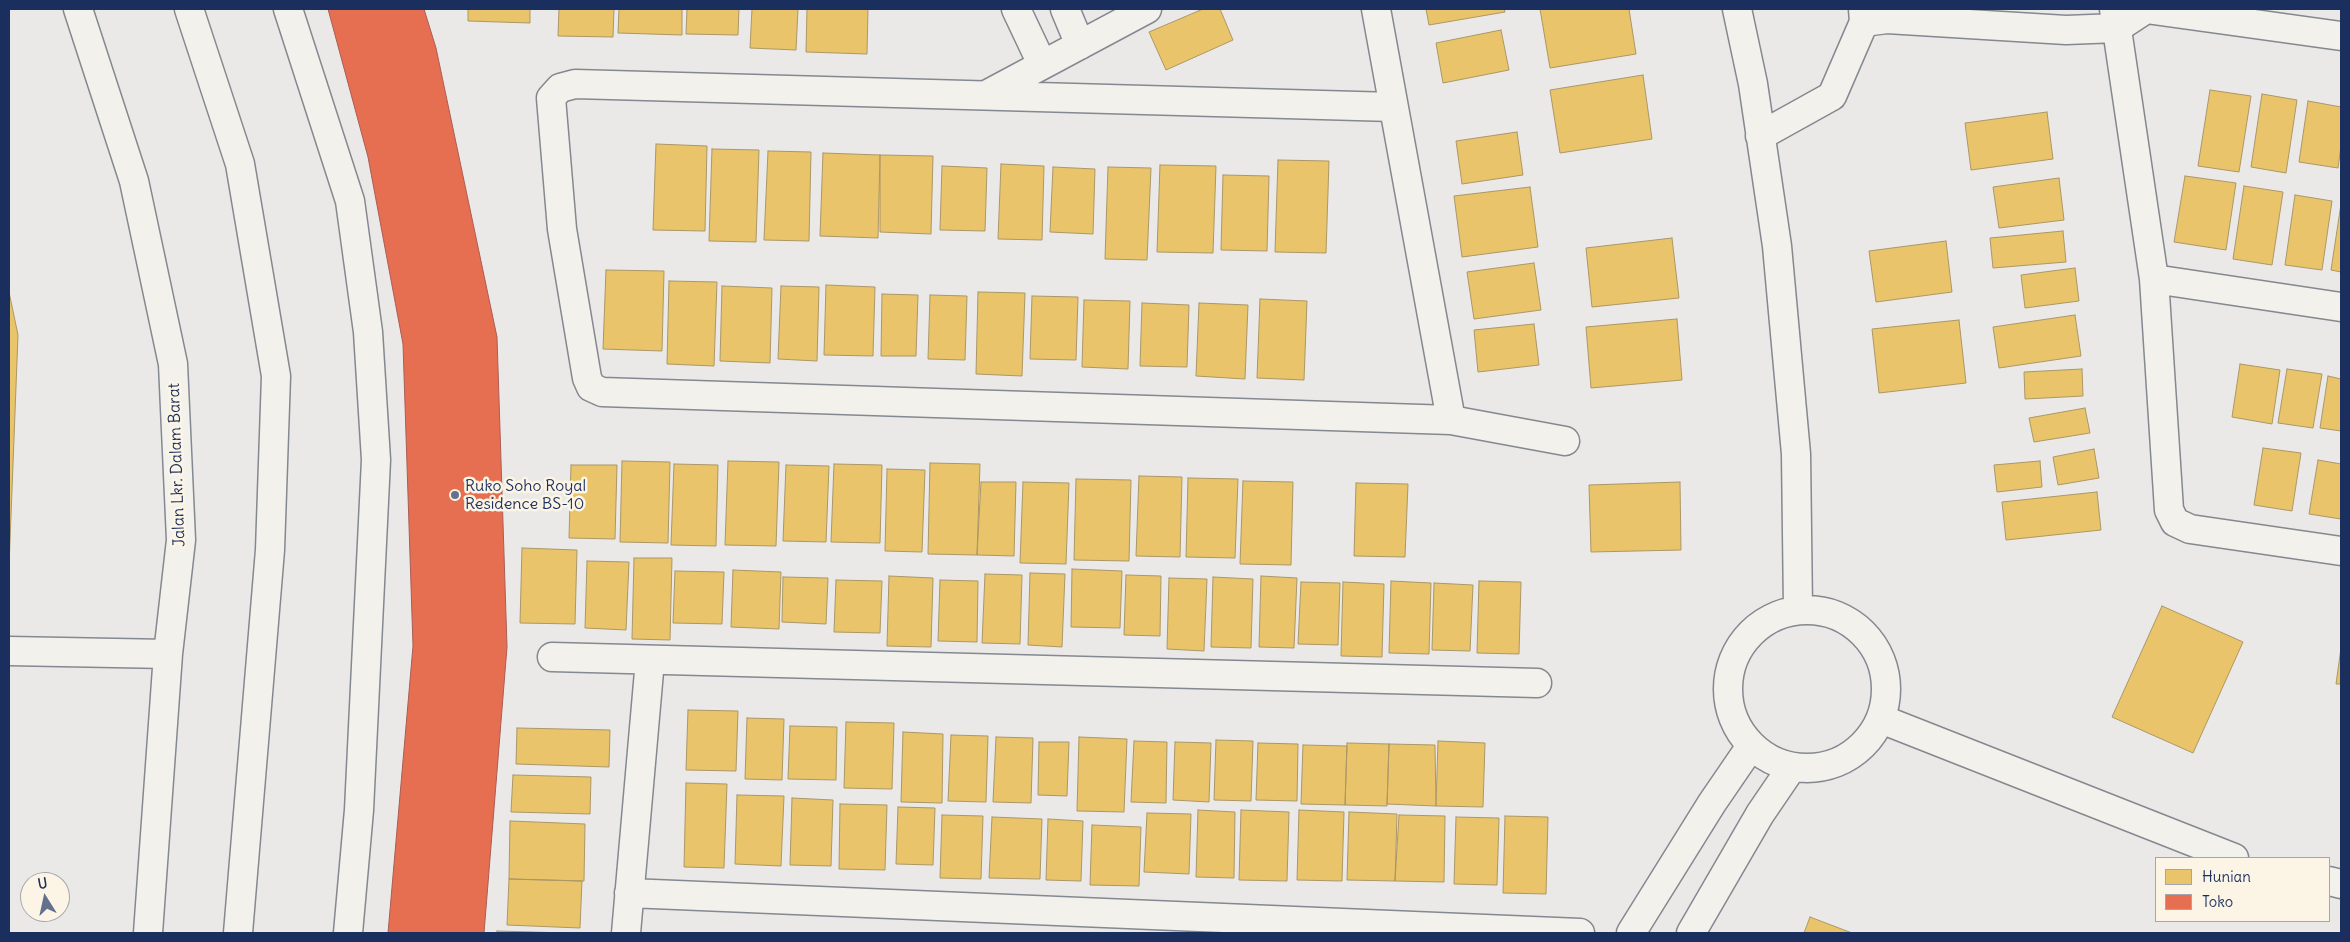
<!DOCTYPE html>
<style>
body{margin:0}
#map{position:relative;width:2350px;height:942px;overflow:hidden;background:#eae9e7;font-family:Delius,sans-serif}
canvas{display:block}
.frame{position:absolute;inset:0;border:10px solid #1b2f5e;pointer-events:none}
.legend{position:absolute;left:2155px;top:857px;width:175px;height:65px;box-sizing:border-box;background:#fcf5e5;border:1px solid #a2a6af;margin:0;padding:6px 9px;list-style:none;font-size:15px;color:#1b2f5e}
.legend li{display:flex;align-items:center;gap:10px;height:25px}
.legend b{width:25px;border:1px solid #a2a6af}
.north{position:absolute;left:20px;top:872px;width:50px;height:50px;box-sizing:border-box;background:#fcf5e5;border:1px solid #a2a6af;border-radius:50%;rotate:350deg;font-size:14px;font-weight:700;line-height:20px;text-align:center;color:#1b2f5e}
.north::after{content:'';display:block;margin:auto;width:18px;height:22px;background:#63708e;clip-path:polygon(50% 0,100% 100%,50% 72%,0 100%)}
</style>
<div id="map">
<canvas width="2350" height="942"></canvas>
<div class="frame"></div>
<ul class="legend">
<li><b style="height:14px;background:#e9c46a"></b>Hunian</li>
<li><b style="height:14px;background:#e76f51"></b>Toko</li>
</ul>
<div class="north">U</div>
</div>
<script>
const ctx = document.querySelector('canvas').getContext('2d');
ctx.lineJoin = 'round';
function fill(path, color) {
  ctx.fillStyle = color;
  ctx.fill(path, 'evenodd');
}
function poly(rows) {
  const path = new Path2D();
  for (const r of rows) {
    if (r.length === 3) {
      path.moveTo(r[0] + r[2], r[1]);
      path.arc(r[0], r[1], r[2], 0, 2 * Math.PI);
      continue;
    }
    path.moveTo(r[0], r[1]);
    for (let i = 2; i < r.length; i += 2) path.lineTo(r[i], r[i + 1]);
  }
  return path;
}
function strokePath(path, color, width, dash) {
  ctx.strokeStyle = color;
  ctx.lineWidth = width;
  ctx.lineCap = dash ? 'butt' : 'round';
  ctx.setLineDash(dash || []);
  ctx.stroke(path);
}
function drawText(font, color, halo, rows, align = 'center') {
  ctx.font = font + ' Delius,sans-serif';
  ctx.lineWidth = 5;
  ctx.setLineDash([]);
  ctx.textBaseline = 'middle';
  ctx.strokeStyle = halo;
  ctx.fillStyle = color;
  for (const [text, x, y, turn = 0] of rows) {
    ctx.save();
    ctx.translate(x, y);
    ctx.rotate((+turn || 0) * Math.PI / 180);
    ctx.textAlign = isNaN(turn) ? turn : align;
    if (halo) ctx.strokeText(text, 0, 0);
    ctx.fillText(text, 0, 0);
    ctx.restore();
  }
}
const homes = poly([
 [468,9,530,9,530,23,468,21,468,9],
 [559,9,614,9,613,37,558,36,559,9],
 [619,9,682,9,682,35,618,33,619,9],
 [687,9,739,9,738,35,686,34,687,9],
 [752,9,798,9,796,50,750,48,752,9],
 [807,9,868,9,867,54,806,52,807,9],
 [1203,9,1220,9,1233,40,1166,70,1149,32,1203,9],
 [1426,9,1504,9,1505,12,1429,25,1426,9],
 [1540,9,1629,9,1636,54,1550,68,1540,9],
 [1501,30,1509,70,1443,83,1436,43,1501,30],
 [1643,75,1652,139,1560,153,1550,90,1643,75],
 [2210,90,2251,96,2239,172,2198,166,2210,90],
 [2262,94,2297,100,2286,173,2251,167,2262,94],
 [2308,101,2341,107,2341,146,2338,168,2299,162,2308,101],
 [2047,112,2053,159,1971,170,1965,123,2047,112],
 [1517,132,1523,175,1462,184,1456,141,1517,132],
 [656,144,707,146,705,231,653,230,656,144],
 [712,149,759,150,756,242,709,241,712,149],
 [768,151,811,152,809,241,764,240,768,151],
 [823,153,880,155,878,238,820,236,823,153],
 [880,155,933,156,931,234,880,232,880,155],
 [1278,160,1329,161,1326,253,1275,252,1278,160],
 [1001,164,1044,166,1042,240,998,239,1001,164],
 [1160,165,1216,166,1213,253,1157,252,1160,165],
 [942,166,987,168,985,231,940,230,942,166],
 [1053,167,1095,169,1093,234,1050,232,1053,167],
 [1108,167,1151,168,1147,260,1105,259,1108,167],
 [1223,175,1269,176,1267,251,1221,250,1223,175],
 [2185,176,2236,183,2226,250,2174,242,2185,176],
 [2059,178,2064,220,1999,228,1993,187,2059,178],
 [2244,186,2283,192,2272,265,2233,259,2244,186],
 [1530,187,1538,247,1462,257,1454,196,1530,187],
 [2295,195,2332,201,2322,270,2285,265,2295,195],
 [2341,204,2341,272,2331,270,2341,204],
 [2063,231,2066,262,1993,268,1990,238,2063,231],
 [1672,238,1679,298,1592,307,1586,248,1672,238],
 [1946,241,1952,292,1876,302,1869,251,1946,241],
 [1534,263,1541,310,1474,319,1467,272,1534,263],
 [2075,268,2079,301,2025,308,2021,275,2075,268],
 [606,270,664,271,662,351,603,349,606,270],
 [669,281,717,282,714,366,667,364,669,281],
 [826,285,875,287,873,356,824,355,826,285],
 [722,286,772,288,770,363,720,361,722,286],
 [781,286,819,287,817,361,778,359,781,286],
 [9,292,18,335,9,567,9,292],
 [978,292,1025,293,1022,376,976,374,978,292],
 [882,294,918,295,916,356,881,356,882,294],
 [930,295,967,296,965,360,928,359,930,295],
 [1032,296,1078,297,1076,360,1030,359,1032,296],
 [1260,299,1307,301,1304,380,1257,378,1260,299],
 [1084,300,1130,301,1128,369,1082,367,1084,300],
 [1142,303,1189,305,1187,367,1140,366,1142,303],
 [1199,303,1248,305,1245,379,1196,376,1199,303],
 [2075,315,2081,356,1999,368,1993,327,2075,315],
 [1677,319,1682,380,1591,388,1586,327,1677,319],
 [1959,320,1966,383,1879,393,1872,329,1959,320],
 [1534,324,1539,365,1478,372,1474,330,1534,324],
 [2240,364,2280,370,2272,424,2232,417,2240,364],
 [2082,369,2083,396,2025,399,2024,372,2082,369],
 [2287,369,2322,374,2313,428,2278,423,2287,369],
 [2328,376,2341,379,2341,431,2320,428,2328,376],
 [2085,408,2090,433,2034,442,2029,418,2085,408],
 [2263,448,2301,453,2292,511,2254,505,2263,448],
 [2094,449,2099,478,2058,485,2053,457,2094,449],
 [2318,460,2341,464,2341,519,2309,514,2318,460],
 [622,461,670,462,668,543,620,542,622,461],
 [728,461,779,462,776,546,725,545,728,461],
 [2040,461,2042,487,1997,492,1994,465,2040,461],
 [930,463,980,464,977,555,928,554,930,463],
 [674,464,718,465,716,546,671,545,674,464],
 [834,464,882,465,880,543,831,542,834,464],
 [571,465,617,465,615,539,569,538,571,465],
 [786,465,829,466,826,542,783,541,786,465],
 [887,469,925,470,922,552,885,551,887,469],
 [1139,476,1182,477,1180,557,1136,556,1139,476],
 [1188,478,1238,479,1235,558,1186,557,1188,478],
 [1076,479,1131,480,1129,561,1074,560,1076,479],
 [1243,481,1293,482,1291,565,1240,564,1243,481],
 [981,482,1016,482,1014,556,977,555,981,482],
 [1023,482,1069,483,1066,564,1020,563,1023,482],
 [1680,482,1681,550,1591,552,1589,485,1680,482],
 [1356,483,1408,484,1405,557,1354,556,1356,483],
 [2097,492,2101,530,2006,540,2002,502,2097,492],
 [522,548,577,550,575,624,520,623,522,548],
 [634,558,672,558,670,640,632,639,634,558],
 [587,561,629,562,626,630,585,628,587,561],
 [1072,569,1122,571,1120,628,1071,627,1072,569],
 [733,570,781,572,779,629,731,627,733,570],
 [675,571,724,572,722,624,673,623,675,571],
 [1030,573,1065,574,1062,647,1028,645,1030,573],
 [985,574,1022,575,1020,644,982,643,985,574],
 [1126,575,1161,576,1160,636,1124,635,1126,575],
 [889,576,933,578,931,647,887,646,889,576],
 [1261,576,1297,578,1294,648,1259,647,1261,576],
 [783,577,828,578,826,624,782,622,783,577],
 [1213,577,1253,579,1251,648,1211,647,1213,577],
 [1169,578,1207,579,1204,651,1167,649,1169,578],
 [836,580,882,581,880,633,834,632,836,580],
 [940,580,978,581,977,642,938,641,940,580],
 [1391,581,1431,583,1429,654,1389,653,1391,581],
 [1479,581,1521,582,1519,654,1477,653,1479,581],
 [1301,582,1340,583,1338,645,1298,644,1301,582],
 [1343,582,1384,584,1382,657,1341,656,1343,582],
 [1434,583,1473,585,1470,651,1432,650,1434,583],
 [2162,606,2243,642,2193,753,2112,717,2162,606],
 [2341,648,2341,684,2336,684,2341,648],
 [688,710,738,711,736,771,686,770,688,710],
 [747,718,784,719,782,780,745,779,747,718],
 [846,722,894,723,892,789,844,788,846,722],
 [790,726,837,727,836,780,788,779,790,726],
 [517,728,610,730,609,767,516,764,517,728],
 [903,732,943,734,942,803,901,802,903,732],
 [951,735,988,736,986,802,948,801,951,735],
 [996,737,1033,738,1031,803,993,802,996,737],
 [1079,737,1127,739,1124,812,1077,811,1079,737],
 [1216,740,1253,741,1251,801,1214,800,1216,740],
 [1134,741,1167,742,1166,803,1131,802,1134,741],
 [1438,741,1485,743,1483,807,1436,806,1438,741],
 [1039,742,1069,742,1067,796,1038,795,1039,742],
 [1175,742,1211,743,1209,802,1173,800,1175,742],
 [1258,743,1298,744,1297,801,1256,800,1258,743],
 [1347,743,1389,744,1387,806,1345,805,1347,743],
 [1389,744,1435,745,1436,806,1387,804,1389,744],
 [1303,745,1347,746,1345,805,1301,804,1303,745],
 [513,775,591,777,590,814,511,812,513,775],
 [686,783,727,784,724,868,684,867,686,783],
 [737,795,784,796,781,866,735,864,737,795],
 [792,798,833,800,831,866,790,865,792,798],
 [840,804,887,805,885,870,839,869,840,804],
 [898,807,935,808,933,865,896,864,898,807],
 [1198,810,1235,812,1234,878,1196,877,1198,810],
 [1241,810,1289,812,1287,881,1239,880,1241,810],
 [1299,810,1344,812,1342,881,1297,880,1299,810],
 [1349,812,1397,814,1395,881,1347,880,1349,812],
 [1147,813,1191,814,1189,874,1144,872,1147,813],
 [942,815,983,816,981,879,940,878,942,815],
 [1399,815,1445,816,1444,882,1395,881,1399,815],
 [1505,816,1548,817,1546,894,1503,893,1505,816],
 [992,817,1042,819,1040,879,989,878,992,817],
 [1456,817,1499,818,1497,885,1454,884,1456,817],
 [1048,819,1083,821,1081,881,1046,880,1048,819],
 [510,821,585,824,584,881,509,879,510,821],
 [1092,825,1141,827,1139,886,1090,885,1092,825],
 [509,879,582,881,580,928,507,925,509,879],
 [1810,917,1852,933,1804,933,1810,917],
 [497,931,567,933,497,933,497,931]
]);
fill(homes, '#e9c46a');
strokePath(homes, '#ab9766', 1);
const shops = poly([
 [328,9,424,9,436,48,497,337,507,647,484,933,388,933,413,646,403,344,368,157,328,9]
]);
fill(shops, '#e76f51');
strokePath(shops, '#aa5c55', 1);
const minor = poly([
 [78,9,134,181,173,364,181,540,168,654,148,933],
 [189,9,240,164,276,376,270,550,238,933],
 [288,9,350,201,368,332,376,460,359,810,348,933],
 [1016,9,1042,64],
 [1065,9,1080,45],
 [1376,9,1451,420],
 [1737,9,1753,84,1777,246,1796,454,1798,609],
 [2114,9,2154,279,2169,510,2175,522,2190,529,2341,551],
 [2146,9,2341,36],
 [1864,22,1887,19,2066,30,2117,28,2146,9],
 [988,94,1147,9],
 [1393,107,575,84,560,88,551,98,562,229,587,378,591,387,602,392,1451,420,1565,441],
 [1760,136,1832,96,1864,22,1863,9],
 [2154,279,2341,307],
 [1807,689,79],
 [9,651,168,654],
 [552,657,1537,683],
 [1881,719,2234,858],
 [2329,881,2341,884],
 [629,893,1580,933],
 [626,933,650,660],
 [1631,933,1712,803,1751,746],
 [1691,933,1760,814,1792,767]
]);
strokePath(minor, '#848890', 31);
strokePath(minor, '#f3f1eb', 28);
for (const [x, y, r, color] of [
 [455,495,5,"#63708e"]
]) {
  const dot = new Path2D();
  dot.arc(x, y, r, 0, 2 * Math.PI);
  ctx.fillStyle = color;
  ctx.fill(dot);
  strokePath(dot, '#fcf5e5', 2);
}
drawText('16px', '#1b2f5e', '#fcf5e5', [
 ["Jalan Lkr. Dalam Barat",177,465,-92]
]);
drawText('16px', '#1b2f5e', '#fcf5e5', [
 ["Ruko Soho Royal",465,486],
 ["Residence BS-10",465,504]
], 'left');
</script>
